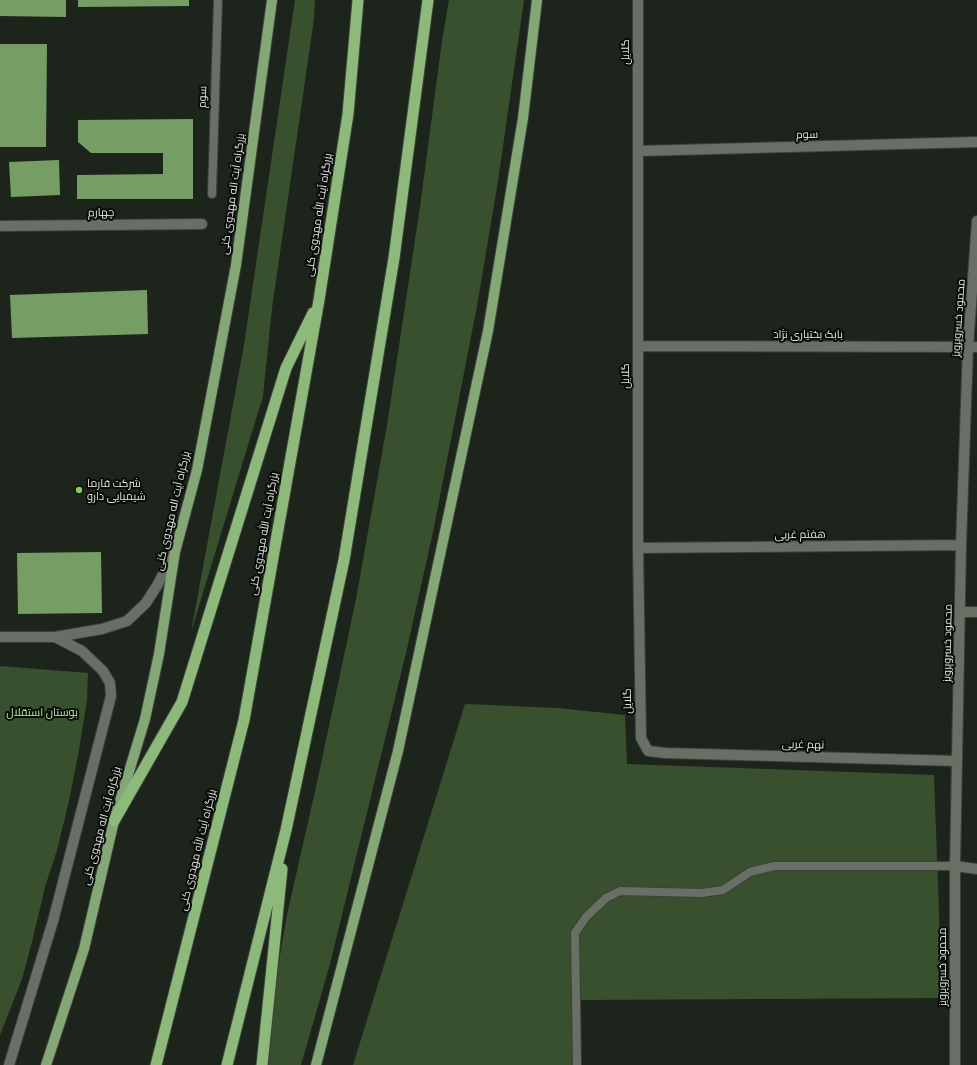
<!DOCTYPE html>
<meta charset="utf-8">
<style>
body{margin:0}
canvas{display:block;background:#1d241b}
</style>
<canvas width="977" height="1065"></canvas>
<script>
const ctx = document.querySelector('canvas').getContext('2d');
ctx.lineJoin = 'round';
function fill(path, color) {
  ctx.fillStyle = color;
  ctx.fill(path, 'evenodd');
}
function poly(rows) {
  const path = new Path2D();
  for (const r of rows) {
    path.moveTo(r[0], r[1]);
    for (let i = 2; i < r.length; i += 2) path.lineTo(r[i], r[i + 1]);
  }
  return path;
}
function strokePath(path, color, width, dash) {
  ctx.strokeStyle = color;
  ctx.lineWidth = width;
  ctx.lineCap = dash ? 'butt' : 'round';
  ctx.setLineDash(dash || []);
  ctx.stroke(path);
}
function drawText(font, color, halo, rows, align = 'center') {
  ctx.font = font + ' "Archivo Narrow",Cairo,sans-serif';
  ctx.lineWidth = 4;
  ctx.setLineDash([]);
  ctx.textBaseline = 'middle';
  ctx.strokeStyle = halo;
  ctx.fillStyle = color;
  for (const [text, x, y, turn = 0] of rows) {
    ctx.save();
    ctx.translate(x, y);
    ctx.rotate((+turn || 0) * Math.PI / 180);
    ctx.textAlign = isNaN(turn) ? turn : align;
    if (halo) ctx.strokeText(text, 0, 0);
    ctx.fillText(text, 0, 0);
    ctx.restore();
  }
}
fill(poly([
 [295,0,315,0,314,19,272,308,263,396,191,632,244,345],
 [449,0,524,0,498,181,477,306,433,532,406,653,330,964,301,1065,265,1065,275,984,287,915,318,778,356,599,387,425,420,207,442,41],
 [0,666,88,673,87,700,79,750,69,801,57,850,45,887,33,938,22,979,0,1035],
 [465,704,557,708,625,715,627,764,934,775,942,998,579,1000,579,1065,353,1065]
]), '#38502e');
fill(poly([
 [0,0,66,0,66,17,0,16],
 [78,0,189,0,189,6,78,7],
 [0,44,47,44,46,147,0,147],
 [193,119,193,199,77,199,77,175,163,174,163,153,91,153,78,142,78,120],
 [59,160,60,195,11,197,9,162],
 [147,290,148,334,12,338,10,295],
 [101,552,102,613,18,614,17,553]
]), '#759d64');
const service = poly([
 [212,194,218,0],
 [577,1065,575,933,586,917,606,898,620,891,702,893,723,890,750,872,774,866,955,866]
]);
const minor = poly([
 [638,0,638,548,641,738,648,751,665,753,957,761],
 [638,151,977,142],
 [0,226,202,224],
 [638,346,977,347],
 [638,548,961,545],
 [960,612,977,612],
 [0,637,55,637,102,629,127,621,146,603,158,584,174,553],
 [955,866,977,869],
 [9,1065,53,921,111,696,110,683,103,671,82,651,55,637],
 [955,1065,955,866,961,545,968,347,977,221]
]);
const primary = poly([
 [46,1065,84,949,114,821,145,719,159,654,175,552,197,470,236,265,272,0],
 [316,1065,398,751,488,331,523,118,537,0]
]);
const trunk = poly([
 [114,821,182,702,286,368,313,313],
 [156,1065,244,720,319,300,348,114,358,0],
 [227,1065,286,830,344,560,394,258,428,0],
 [262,1065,282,869]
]);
strokePath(service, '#3c413a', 10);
strokePath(minor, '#3c413a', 12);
strokePath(primary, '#3c413a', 12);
strokePath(trunk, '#3c413a', 13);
strokePath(service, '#687065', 8);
strokePath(minor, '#687065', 10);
strokePath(primary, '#84a775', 10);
strokePath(trunk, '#8dba7a', 11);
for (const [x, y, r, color] of [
 [79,490,4,"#7dd154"]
]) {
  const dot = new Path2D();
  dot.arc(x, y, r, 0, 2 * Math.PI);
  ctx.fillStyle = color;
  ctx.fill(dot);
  strokePath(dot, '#090c08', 1.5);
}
drawText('11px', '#e2e6e0', '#090c08', [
 ["گلایل",626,52,-90],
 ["سوم",203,97,-88],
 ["سوم",807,135,-2],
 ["بزرگراه آیت اله مهدوی کنی",233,194,-82],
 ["چهارم",101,213,-1],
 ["بزرگراه آیت الله مهدوی کنی",319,215,-81],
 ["محمود خسروپرویز",959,318,-86],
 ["بابک بختیاری نژاد",808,335],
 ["گلایل",626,376,-90],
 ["بزرگراه آیت اله مهدوی کنی",173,511,-77],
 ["بزرگراه آیت الله مهدوی کنی",264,534,-80],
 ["هفتم غربی",800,535,-1],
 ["محمود خسروپرویز",948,643,-89],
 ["گلایل",628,701,-91],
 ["نهم غربی",803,745,1],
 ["بزرگراه آیت اله مهدوی کنی",102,826,-75],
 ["بزرگراه آیت الله مهدوی کنی",198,850,-76],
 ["محمود خسروپرویز",943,967,-90]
]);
drawText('11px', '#e2e6e0', '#090c08', [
 ["شرکت فارما",87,484],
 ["شیمیایی دارو",87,497]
], 'left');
drawText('11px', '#b5ed9d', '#090c08', [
 ["بوستان استقلال",42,713]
]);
</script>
